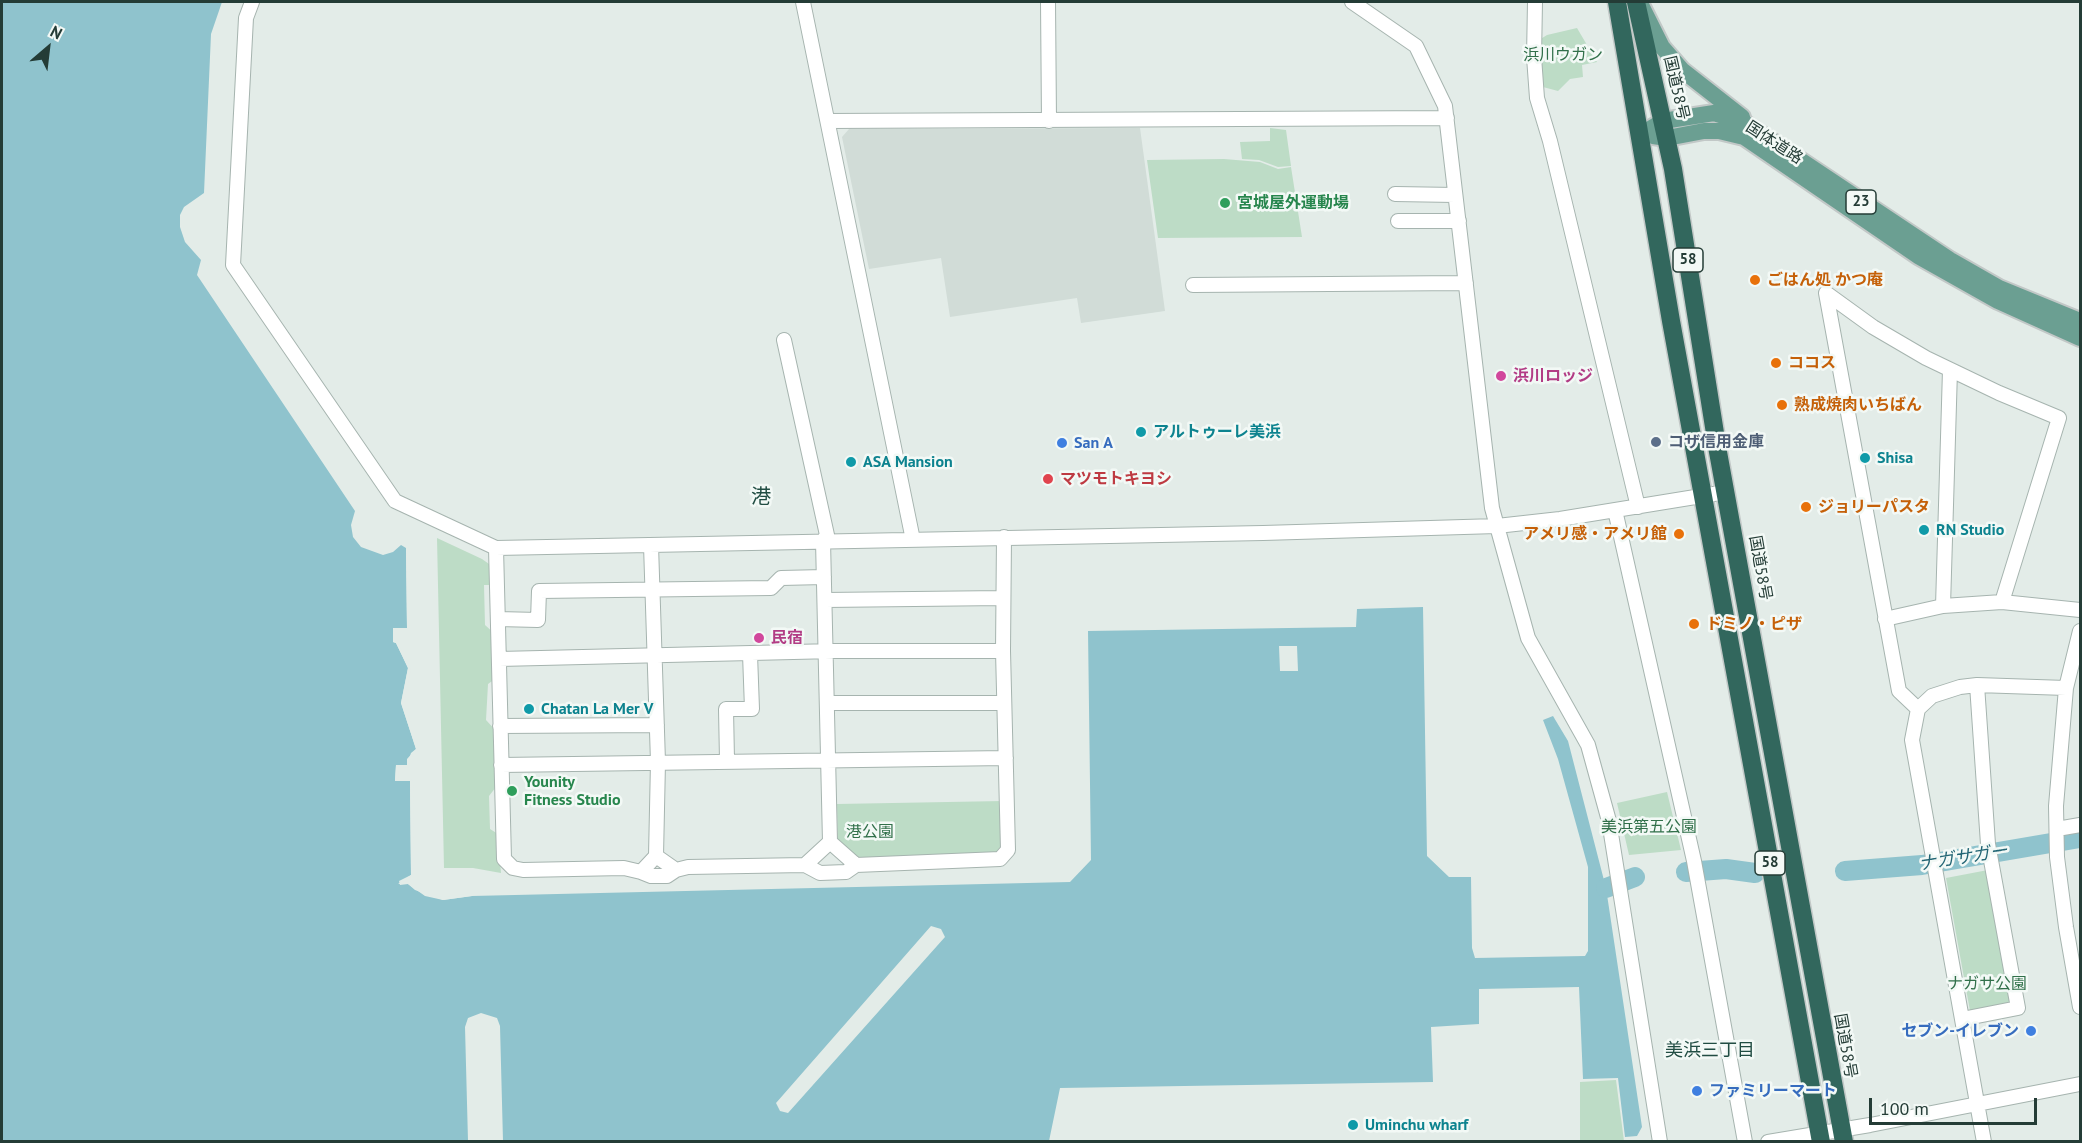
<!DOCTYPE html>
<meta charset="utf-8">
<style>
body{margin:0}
#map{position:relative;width:2082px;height:1143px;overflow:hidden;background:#e3ece8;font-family:"PT Sans",sans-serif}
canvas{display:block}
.frame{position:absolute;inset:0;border:3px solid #243c36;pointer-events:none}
.north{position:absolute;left:18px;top:18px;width:60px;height:60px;-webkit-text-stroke:4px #f3f9f6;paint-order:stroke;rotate:28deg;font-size:16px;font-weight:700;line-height:24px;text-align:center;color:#243c36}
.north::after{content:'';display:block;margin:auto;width:21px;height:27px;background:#243c36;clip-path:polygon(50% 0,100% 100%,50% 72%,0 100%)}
.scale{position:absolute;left:1869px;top:1098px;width:168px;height:27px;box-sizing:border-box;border:3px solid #243c36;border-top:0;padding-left:8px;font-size:18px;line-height:21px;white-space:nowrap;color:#243c36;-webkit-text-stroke:4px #f3f9f6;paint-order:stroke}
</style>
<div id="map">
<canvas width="2082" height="1143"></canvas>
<div class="frame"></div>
<div class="north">N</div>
<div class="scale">100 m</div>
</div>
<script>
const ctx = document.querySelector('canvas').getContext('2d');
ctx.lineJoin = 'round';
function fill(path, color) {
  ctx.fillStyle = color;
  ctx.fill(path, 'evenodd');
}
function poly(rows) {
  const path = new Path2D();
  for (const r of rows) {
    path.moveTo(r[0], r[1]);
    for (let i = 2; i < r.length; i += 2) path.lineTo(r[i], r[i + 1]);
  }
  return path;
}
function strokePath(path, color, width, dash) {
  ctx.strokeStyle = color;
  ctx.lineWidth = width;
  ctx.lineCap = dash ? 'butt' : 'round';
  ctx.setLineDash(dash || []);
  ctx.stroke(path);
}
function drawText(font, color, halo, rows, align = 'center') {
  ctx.font = font + ' "PT Sans","Noto Sans JP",sans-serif';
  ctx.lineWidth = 5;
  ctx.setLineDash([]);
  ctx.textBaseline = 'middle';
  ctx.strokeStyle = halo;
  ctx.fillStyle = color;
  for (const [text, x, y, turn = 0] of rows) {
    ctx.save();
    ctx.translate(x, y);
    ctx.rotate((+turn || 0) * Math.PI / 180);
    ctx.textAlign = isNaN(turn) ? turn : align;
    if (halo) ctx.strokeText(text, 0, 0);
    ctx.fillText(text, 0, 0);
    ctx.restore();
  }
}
fill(poly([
 [1140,128,1165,311,1081,323,1077,298,950,317,941,258,869,269,842,137,849,129]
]), '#d1dcd7');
fill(poly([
 [1577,28,1597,62,1582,65,1583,77,1570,79,1558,91,1543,87,1539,40,1547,35],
 [1270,128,1286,130,1291,166,1278,167,1259,160,1242,159,1240,142,1270,141],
 [1224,159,1260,162,1278,169,1291,167,1302,237,1158,238,1147,160],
 [437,538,482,559,489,564,494,577,494,585,484,585,485,625,496,635,495,679,488,684,486,720,498,733,496,787,489,796,490,829,498,834,501,873,473,868,444,868],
 [1667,792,1681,850,1629,855,1617,803],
 [1003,801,1001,853,859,861,838,845,837,804],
 [1988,870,2012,1001,2009,1005,1970,1011,1946,878],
 [1616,1080,1624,1141,1580,1141,1580,1082]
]), '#bddcc6');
fill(poly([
 [2,2,222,2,211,34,204,193,184,207,180,215,180,227,185,242,201,260,197,275,355,511,351,525,353,537,361,547,383,555,393,552,401,545,406,548,407,628,393,628,393,642,396,643,408,668,401,703,416,749,411,753,407,765,396,765,395,781,410,781,411,875,399,881,400,885,408,884,415,890,443,900,472,896,1070,882,1091,860,1088,631,1356,627,1357,609,1423,607,1427,856,1449,877,1471,877,1472,948,1475,958,1585,956,1588,951,1588,867,1558,759,1543,720,1553,716,1568,741,1606,888,1642,1127,1637,1136,1625,1137,1618,1078,1583,1079,1579,987,1479,989,1479,1024,1431,1027,1433,1082,1060,1088,1049,1141,2,1142]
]), '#8fc3cd');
fill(poly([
 [409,547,410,629,396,631,396,640,411,668,404,703,419,749,410,760,409,767,399,768,398,778,410,778,413,781,414,875,405,881,413,882,426,893,443,897,472,893,472,896,443,900,425,896,408,884,398,884,411,875,410,781,395,781,396,765,407,765,407,759,416,749,401,703,408,668,396,643,393,642,393,628,407,628,406,548],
 [1279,646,1297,646,1298,671,1280,671],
 [931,926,941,929,945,937,788,1113,780,1111,776,1103],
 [481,1013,497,1018,500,1026,503,1141,468,1141,465,1027,468,1018]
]), '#e3ece8');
strokePath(poly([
 [1845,871,1922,865,2080,838],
 [1686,872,1726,869,1755,873],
 [1606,888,1635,877]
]), '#8fc3cd', 20);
const minor = poly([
 [252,2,246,18,233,265,395,501,496,548,1263,533,1497,526,1560,519,1726,492],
 [803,2,913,540],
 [1048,2,1049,121],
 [1352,2,1416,46,1445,106,1492,508,1528,638,1588,745,1609,821,1660,1142],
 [1535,2,1534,57,1537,98,1550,141,1638,507],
 [828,121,1447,118],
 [1395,194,1455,195],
 [1398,221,1459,221],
 [1193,285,1466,283],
 [784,340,827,535,823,541,830,842],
 [1615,510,1694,861,1745,1142],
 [651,545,658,762,656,856],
 [496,548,504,859,513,868,523,870,624,868,641,872,656,856,676,870,688,867,805,865,830,842,856,865,1000,859,1008,850,1003,651,1004,537],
 [825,600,1003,598],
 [1943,606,1950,370],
 [498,619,538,620,539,591,771,588,781,578,824,577],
 [1885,619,1943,606,2002,602,2080,610],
 [2080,631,2066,688,2056,806,2057,857,2066,927,2080,1007],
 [499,659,835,651,1003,651],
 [827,703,1004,703],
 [1918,709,1932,696,1960,687,1977,685,2066,688],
 [500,726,657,725],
 [727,760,726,709,752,709,750,654],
 [501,765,1006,758],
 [2057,829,2080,825],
 [805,865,820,873,846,872,856,865],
 [641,872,651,876,667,876,676,870],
 [1962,1019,2018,1008,1988,844,1977,685],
 [1768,1142,1870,1125,2080,1084],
 [1984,1142,1912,740,1918,709,1899,691,1826,293,1873,327,1926,358,1999,393,2059,418,2002,602]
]);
const major = poly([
 [1641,5,1662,47,1682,70,1742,117],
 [1640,135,1663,121,1714,113,1743,122,1950,260,1999,288,2080,321],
 [1653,136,1667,138,1704,131,1719,131,1744,137,1918,256,1998,301,2080,338]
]);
const highway = poly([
 [1617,2,1671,321,1821,1142],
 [1636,2,1673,169,1718,452,1844,1142]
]);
strokePath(minor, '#a6b4af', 16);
strokePath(major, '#c2c8c7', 20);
strokePath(highway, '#c2c8c7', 21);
strokePath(minor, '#fff', 14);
strokePath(major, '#6b9f92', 16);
strokePath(highway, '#32675d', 18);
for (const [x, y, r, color] of [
 [1225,203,6,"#2e9e5b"],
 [1755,280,6,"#e8710a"],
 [1776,363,6,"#e8710a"],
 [1501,376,6,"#d1479c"],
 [1782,405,6,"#e8710a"],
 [1141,432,6,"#0f9aa8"],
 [1656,442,6,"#5c6f8a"],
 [1062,443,6,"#3f7fe0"],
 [1865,458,6,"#0f9aa8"],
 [851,462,6,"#0f9aa8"],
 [1048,479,6,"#e0444e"],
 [1806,507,6,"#e8710a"],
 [1924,530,6,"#0f9aa8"],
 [1679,534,6,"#e8710a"],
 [1694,624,6,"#e8710a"],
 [759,638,6,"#d1479c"],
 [529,709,6,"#0f9aa8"],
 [512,791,6,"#2e9e5b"],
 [2031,1031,6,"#3f7fe0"],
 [1697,1091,6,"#3f7fe0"],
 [1353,1125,6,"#0f9aa8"]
]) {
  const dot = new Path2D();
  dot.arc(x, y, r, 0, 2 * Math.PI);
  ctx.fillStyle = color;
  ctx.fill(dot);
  strokePath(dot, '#f3f9f6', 2);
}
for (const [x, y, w] of [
 [1861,202,30],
 [1688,260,30],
 [1770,863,30]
]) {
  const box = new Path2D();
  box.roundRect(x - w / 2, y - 12, w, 24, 4.5);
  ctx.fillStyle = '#f3f9f6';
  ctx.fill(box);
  strokePath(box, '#243c36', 1.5);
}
drawText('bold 15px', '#243c36', null, [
 ["23",1861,202],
 ["58",1688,260],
 ["58",1770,863]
]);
drawText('16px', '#31704a', '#f3f9f6', [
 ["浜川ウガン",1563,55],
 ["美浜第五公園",1649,827],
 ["港公園",870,832],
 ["ナガサ公園",1987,984]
]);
drawText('16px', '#243c36', '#f3f9f6', [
 ["国道58号",1676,88,77],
 ["国体道路",1774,143,33],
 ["国道58号",1760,568,80],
 ["国道58号",1845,1046,80]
]);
drawText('bold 16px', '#27864d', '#f3f9f6', [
 ["宮城屋外運動場",1237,203],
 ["Younity",524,782],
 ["Fitness Studio",524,800]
], 'left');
drawText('bold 16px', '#c56008', '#f3f9f6', [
 ["ごはん処 かつ庵",1767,280],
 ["ココス",1788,363],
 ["熟成焼肉いちばん",1794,405],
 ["ジョリーパスタ",1818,507],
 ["アメリ感・アメリ館",1667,534,"right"],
 ["ドミノ・ピザ",1706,624]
], 'left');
drawText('bold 16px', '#b23c85', '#f3f9f6', [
 ["浜川ロッジ",1513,376],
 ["民宿",771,638]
], 'left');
drawText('bold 16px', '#0d838f', '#f3f9f6', [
 ["アルトゥーレ美浜",1153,432],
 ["Shisa",1877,458],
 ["ASA Mansion",863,462],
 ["RN Studio",1936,530],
 ["Chatan La Mer V",541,709],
 ["Uminchu wharf",1365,1125]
], 'left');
drawText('bold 16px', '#4e5e75', '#f3f9f6', [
 ["コザ信用金庫",1668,442]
], 'left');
drawText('bold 16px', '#366cbe', '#f3f9f6', [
 ["San A",1074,443],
 ["セブン-イレブン",2019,1031,"right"],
 ["ファミリーマート",1709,1091]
], 'left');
drawText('bold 16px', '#be3a42', '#f3f9f6', [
 ["マツモトキヨシ",1060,479]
], 'left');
drawText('italic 18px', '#226574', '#f3f9f6', [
 ["ナガサガー",1963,858,-9]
]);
drawText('18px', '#214d43', '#f3f9f6', [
 ["美浜三丁目",1710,1051]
]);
drawText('20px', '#214d43', '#f3f9f6', [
 ["港",761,497]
]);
</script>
